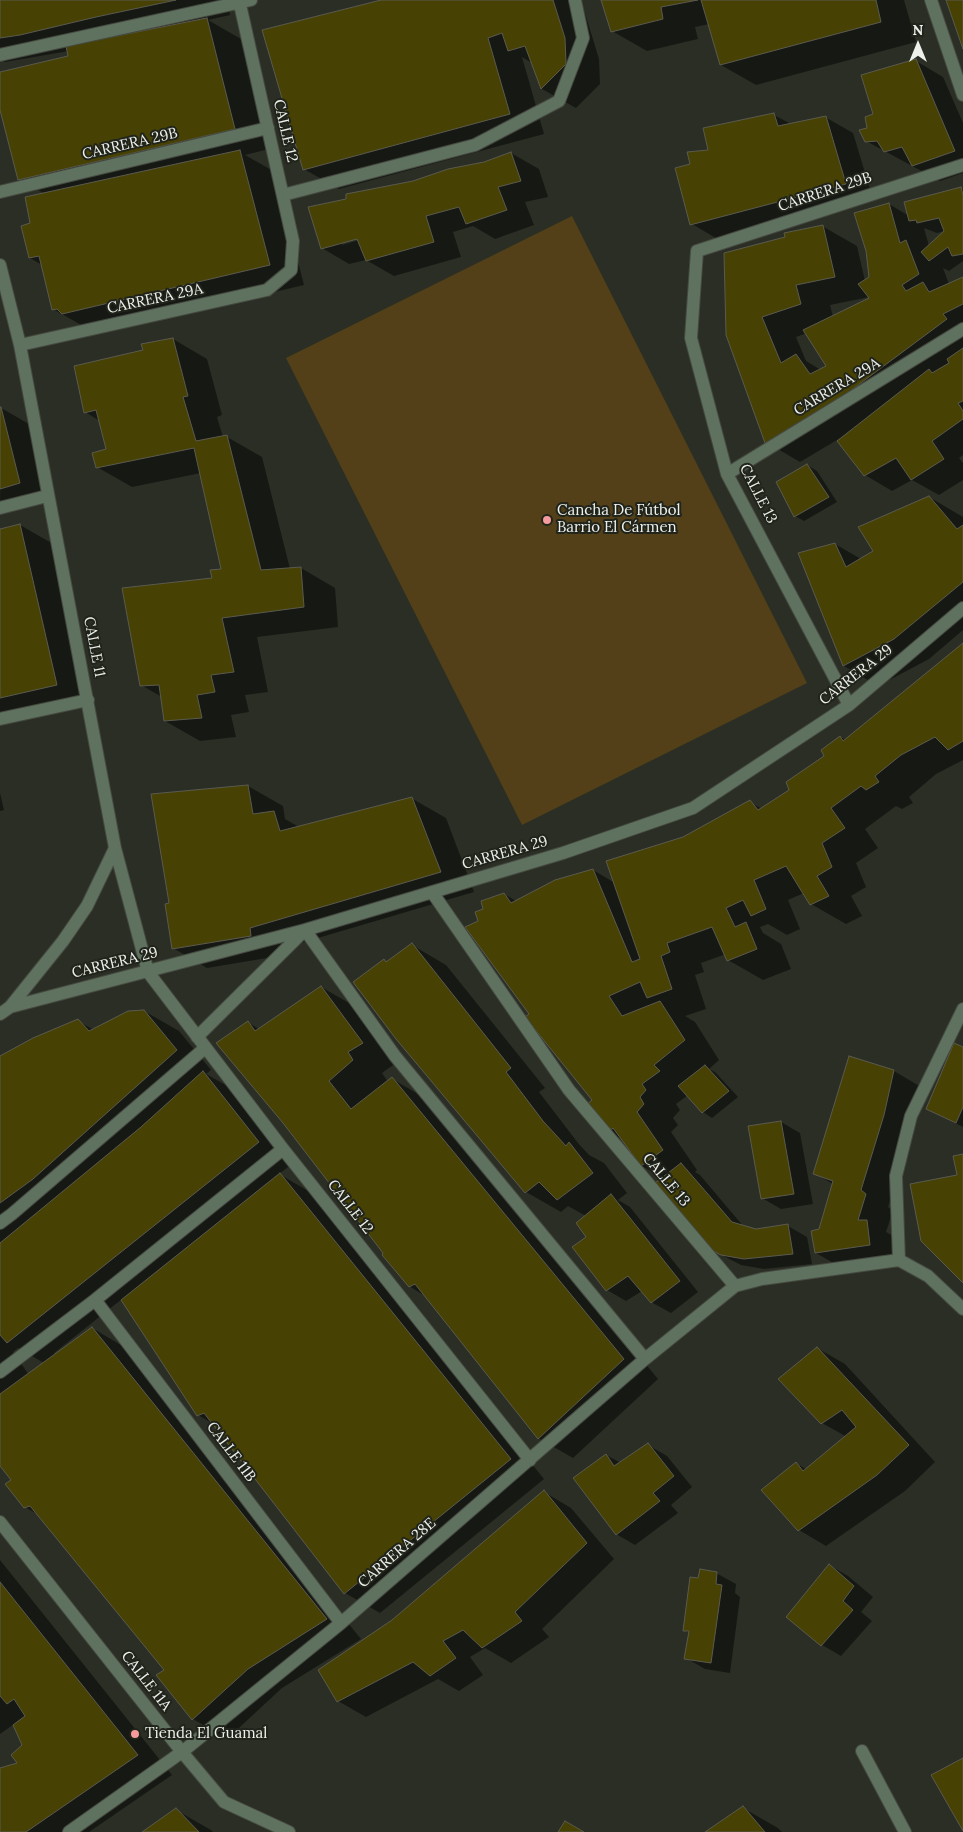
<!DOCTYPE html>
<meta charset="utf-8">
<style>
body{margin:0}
#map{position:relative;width:963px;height:1832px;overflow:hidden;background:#2a2e24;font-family:Lora,serif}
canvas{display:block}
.north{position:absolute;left:893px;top:20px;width:50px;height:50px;-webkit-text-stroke:4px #20241b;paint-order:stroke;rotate:0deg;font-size:14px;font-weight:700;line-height:20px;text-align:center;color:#eef1eb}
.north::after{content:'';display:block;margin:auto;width:18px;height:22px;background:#eef1eb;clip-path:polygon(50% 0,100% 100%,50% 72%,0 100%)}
</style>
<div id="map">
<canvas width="963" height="1832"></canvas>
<div class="north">N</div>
</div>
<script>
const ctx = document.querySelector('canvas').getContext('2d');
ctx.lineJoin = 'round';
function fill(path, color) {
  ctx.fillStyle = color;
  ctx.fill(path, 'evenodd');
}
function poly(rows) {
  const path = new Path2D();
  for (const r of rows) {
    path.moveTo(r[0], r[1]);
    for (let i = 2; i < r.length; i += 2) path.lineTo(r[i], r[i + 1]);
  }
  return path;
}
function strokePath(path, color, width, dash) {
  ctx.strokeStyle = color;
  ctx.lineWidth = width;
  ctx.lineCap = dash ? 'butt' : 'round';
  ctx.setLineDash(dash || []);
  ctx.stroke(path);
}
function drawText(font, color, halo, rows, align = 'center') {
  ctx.font = font + ' Lora,serif';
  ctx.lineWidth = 4;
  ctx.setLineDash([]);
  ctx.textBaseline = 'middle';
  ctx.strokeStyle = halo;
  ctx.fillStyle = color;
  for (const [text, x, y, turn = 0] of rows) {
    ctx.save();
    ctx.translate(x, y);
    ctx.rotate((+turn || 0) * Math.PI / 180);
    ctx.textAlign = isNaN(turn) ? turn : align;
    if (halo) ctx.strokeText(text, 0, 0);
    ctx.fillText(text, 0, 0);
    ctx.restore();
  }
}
fill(poly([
 [572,216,807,683,522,825,286,358]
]), '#534018');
fill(poly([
 [0,0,219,0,229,7,230,15,208,20,241,39,269,149,245,155,275,172,304,285,97,334,53,309,42,265,30,258,31,224,45,194,19,179,0,104,0,73,70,57,69,51,5,62,0,59],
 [386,0,581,0,599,59,600,84,576,108,542,89,532,63,522,57,544,134,339,189,304,169],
 [602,0,904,0,916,42,756,85,721,65,709,24,695,27,698,39,647,51,612,31],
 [916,61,943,77,963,123,963,173,940,181,866,141,874,115],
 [774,115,791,124,825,117,853,133,873,199,719,240,692,224,691,165,710,152],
 [511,153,539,169,548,197,525,202,534,225,495,239,473,226,453,232,461,257,394,276,366,260,349,264,322,248,347,200,484,163],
 [363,236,363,239,342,245,342,242],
 [961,189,963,190,963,261,949,271,943,268,949,284,963,278,963,455,959,458,963,463,963,480,939,495,912,480,892,491,865,475,842,437,800,462,766,442,727,335,787,238,822,226,857,246,865,281,870,277,889,204,909,216],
 [924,228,937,233,945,231,929,246],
 [869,297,870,299,833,317,830,305],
 [807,333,828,367,821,370,806,361,796,337],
 [173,339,207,359,222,415,217,417,223,437,227,437,262,457,290,569,301,568,335,588,338,627,257,637,268,692,245,695,249,712,231,715,236,737,200,741,165,721,162,697,141,685,214,579,223,570,201,473,132,487,97,467,108,450,100,421,85,412,144,350],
 [1,408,29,424,47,499,0,511],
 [807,465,817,471,837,502,804,521,795,516],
 [929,497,963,517,963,630,929,659,878,686,844,666,800,554,835,544,861,559,875,551],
 [20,525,55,545,91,705,0,725,0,530],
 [963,645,963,760,936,774,909,797,913,803,902,809,896,806,865,829,878,848,856,863,866,887,851,896,862,916,846,924,811,904,804,893,788,900,800,929,787,935,768,924,760,927,763,933,781,944,791,969,763,980,728,960,726,954,701,963,704,972,695,975,706,1009,685,1016,695,1022,719,1060,709,1069,715,1072,738,1097,712,1118,703,1112,688,1095,676,1104,680,1110,673,1118,678,1125,671,1132,697,1170,695,1172,700,1175,744,1227,756,1230,788,1226,807,1237,812,1264,764,1269,741,1265,708,1248,663,1178,642,1166,623,1140,608,1132,593,1100,531,1015,480,922,484,909,504,894,516,901,593,870,615,883,683,838,750,802,762,809,791,790,826,756,840,737,846,740],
 [248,786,283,806,285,819,299,827,411,798,446,818,474,892,284,948,285,955,207,968,173,948,170,904],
 [0,793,4,810,0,811],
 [412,945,446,965,545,1088,539,1092,578,1143,589,1155,604,1163,627,1193,618,1200,630,1207,698,1292,671,1313,651,1302,642,1291,626,1301,607,1290,588,1237,586,1216,568,1206,561,1212,526,1192,384,961,388,963],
 [321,987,356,1007,396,1063,382,1073,388,1082,392,1079,427,1099,658,1379,573,1458,538,1438,425,1296,409,1286,385,1253,248,1022,260,1030],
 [144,1011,179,1031,211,1070,206,1074,238,1092,293,1163,279,1174,315,1195,544,1479,380,1613,345,1593,215,1425,198,1415,122,1299,54,1353,56,1355,92,1328,126,1348,361,1639,282,1688,227,1739,193,1719,166,1670,39,1515,25,1507,13,1480,0,1464,0,1057,78,1021,94,1030],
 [18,1348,44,1363,29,1375,13,1352],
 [963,1048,963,1127,927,1108],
 [850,1057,894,1071,921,1087,911,1131,888,1207,893,1211,886,1232,895,1237,898,1261,844,1269,816,1253,820,1230,833,1184,814,1173],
 [781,1122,800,1133,813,1204,781,1209,762,1198],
 [817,1348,845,1364,935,1462,905,1491,826,1546,799,1530,796,1463,807,1470,847,1437,822,1423],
 [648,1445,667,1456,692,1487,671,1505,678,1513,635,1545,616,1534,606,1455,621,1463],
 [544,1492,571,1508,614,1559,542,1629,549,1637,511,1663,485,1648,470,1657,483,1675,459,1691,438,1679,366,1717,338,1701,320,1670,393,1621],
 [0,1560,172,1775,89,1832,0,1832,0,1769,19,1763,24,1745,14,1724,0,1734],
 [829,1565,848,1576,873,1597,861,1612,872,1621,841,1656,822,1645,788,1616],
 [716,1573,736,1584,735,1593,740,1597,730,1673,705,1669,686,1658,690,1633,684,1630,700,1579],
 [743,1808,778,1828,782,1832,707,1832],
 [176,1810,211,1830,213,1832,144,1832]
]), '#0007');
const building = poly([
 [0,0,176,0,96,17,20,35,0,38,0,0],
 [381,0,553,0,565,38,566,64,541,89,525,46,508,51,502,33,488,38,510,114,303,170,262,30,381,0],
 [601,0,698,0,661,7,663,19,611,32,601,0],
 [701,0,876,0,881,22,720,65,701,0],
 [946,0,963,0,963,49,946,0],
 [207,18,235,129,18,180,0,110,0,72,68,56,66,46,207,18],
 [916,59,955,151,912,166,902,147,884,152,877,141,865,142,859,130,867,128,865,117,873,114,861,75,916,59],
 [774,113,778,126,826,116,846,184,690,225,675,168,690,164,687,152,708,150,703,128,774,113],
 [240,150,270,265,62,314,57,309,52,310,39,256,29,258,21,226,30,223,25,197,240,150],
 [511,152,521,181,498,187,507,210,466,224,459,207,426,216,434,242,366,261,357,239,321,249,308,207,346,199,346,194,413,181,448,169,484,162,511,152],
 [961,187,963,195,963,254,952,256,948,247,929,261,921,252,944,231,939,218,917,223,916,220,909,221,904,202,961,187],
 [889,203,900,243,906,240,919,274,902,285,906,291,923,282,929,292,963,277,963,304,943,314,947,319,846,394,765,443,726,335,724,253,785,237,784,233,823,225,835,277,796,285,801,304,762,317,781,363,796,354,810,374,826,366,803,330,869,298,858,284,869,277,866,251,854,213,889,203],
 [173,338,188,396,183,397,196,441,227,435,261,570,301,567,304,607,222,618,234,672,211,675,215,692,197,695,202,718,164,721,159,685,140,686,122,588,212,578,210,570,221,569,194,448,96,468,92,453,106,449,96,410,84,413,74,366,143,350,141,344,173,338],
 [963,348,963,401,958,403,963,411,963,419,932,441,944,459,911,480,896,458,864,476,837,441,929,369,932,373,949,363,947,359,963,348],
 [0,407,1,407,20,483,0,489,0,407],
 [807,464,829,497,794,517,776,482,807,464],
 [929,496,957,529,963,525,963,582,894,639,843,666,798,553,835,543,846,567,873,551,858,527,929,496],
 [20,524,57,685,0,698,0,529,20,524],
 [963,643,963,741,948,750,935,737,901,755,875,776,879,782,866,790,861,786,831,808,845,828,822,843,832,867,817,876,829,896,810,905,786,866,754,880,766,909,751,916,743,900,726,908,735,927,746,922,757,949,727,961,712,927,667,943,670,952,661,956,672,989,647,998,640,982,609,996,622,1016,660,1001,685,1040,654,1065,660,1071,642,1084,646,1090,640,1097,644,1104,637,1112,663,1150,641,1166,613,1128,608,1133,585,1106,592,1100,525,1017,529,1014,465,927,478,921,475,912,483,909,481,901,504,893,511,903,555,880,593,869,632,962,640,959,606,861,683,837,750,800,758,810,789,790,786,782,824,756,821,750,840,736,843,741,963,643],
 [248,785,253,814,274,811,280,831,412,797,441,872,250,928,251,936,172,949,165,904,169,903,151,794,248,785],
 [412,943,511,1068,506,1072,543,1121,566,1146,569,1142,593,1173,557,1200,539,1182,525,1193,396,1039,353,982,384,959,386,962,412,943],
 [321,986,363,1043,348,1052,353,1060,329,1081,351,1109,392,1077,624,1359,538,1439,415,1284,409,1287,382,1255,383,1253,283,1123,216,1043,248,1021,255,1031,321,986],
 [144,1010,177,1050,33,1179,0,1203,0,1056,33,1038,78,1019,89,1031,128,1011,144,1010],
 [954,1043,963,1047,963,1107,956,1123,926,1109,954,1043],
 [849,1056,894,1070,884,1115,861,1190,866,1194,858,1220,867,1220,870,1245,815,1253,811,1231,819,1229,833,1181,813,1174,849,1056],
 [705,1065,729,1091,702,1113,678,1086,705,1065],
 [203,1071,259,1142,7,1343,0,1335,0,1243,141,1127,203,1071],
 [781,1121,794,1194,761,1199,748,1126,781,1121],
 [963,1154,963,1283,921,1241,910,1184,957,1175,953,1156,963,1154],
 [681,1163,732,1222,756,1229,788,1224,793,1254,744,1259,721,1255,707,1248,655,1183,681,1163],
 [280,1173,511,1459,344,1594,204,1413,197,1416,121,1300,280,1173],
 [611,1194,680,1281,651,1303,628,1276,606,1291,572,1247,586,1237,576,1223,611,1194],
 [92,1327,327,1619,248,1669,192,1720,156,1675,164,1670,30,1506,24,1508,5,1484,11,1480,0,1466,0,1394,92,1327],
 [817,1347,909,1445,877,1475,798,1531,761,1490,796,1462,803,1471,856,1427,842,1410,821,1424,778,1379,817,1347],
 [648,1443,674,1476,653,1493,660,1501,616,1535,573,1478,606,1454,614,1466,648,1443],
 [544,1490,587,1543,515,1612,522,1621,482,1648,463,1630,443,1641,456,1658,430,1676,413,1662,337,1702,318,1670,392,1620,544,1490],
 [829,1564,854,1586,843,1601,853,1610,821,1646,786,1617,829,1564],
 [700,1569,717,1572,716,1584,722,1585,711,1663,684,1659,689,1631,683,1631,690,1577,698,1578,700,1569],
 [0,1582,138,1755,26,1832,0,1832,0,1768,17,1763,11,1755,22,1745,13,1725,25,1716,14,1699,7,1704,0,1696,0,1582],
 [963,1758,963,1831,931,1775,963,1758],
 [743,1806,765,1832,705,1832,743,1806],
 [176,1808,199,1832,142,1832,176,1808],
 [565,1821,584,1832,558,1832,565,1821]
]);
fill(building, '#474204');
strokePath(building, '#5b5a4f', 1);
const lane = poly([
 [862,1751,905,1832]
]);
const street = poly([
 [931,0,963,95],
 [0,55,251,0],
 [0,192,268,128],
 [283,195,475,145,559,101,583,38,575,0],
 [0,265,20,345,115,848,87,906,63,941,10,1007],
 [20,345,267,290,291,270,293,241,239,0],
 [727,474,963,329],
 [0,508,47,496],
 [849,705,727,474,691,338,697,251,963,165],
 [0,719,88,700],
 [115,848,148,972,283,1149,530,1460],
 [432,892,569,1090,735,1286],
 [0,1014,10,1007,305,930,563,853,693,808,849,705,963,608],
 [197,1037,305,930,395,1056,645,1359],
 [0,1223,12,1214,205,1048],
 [899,1260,896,1176,911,1116,963,1009],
 [95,1300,341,1623],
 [0,1372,95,1300,283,1149],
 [0,1522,182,1752,224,1802,289,1832],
 [69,1832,182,1752,341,1623,645,1359,735,1286,762,1279,899,1260,928,1276,963,1309]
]);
strokePath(lane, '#454940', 14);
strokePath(street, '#454940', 14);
strokePath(lane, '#5f715f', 12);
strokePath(street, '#5f715f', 12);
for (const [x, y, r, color] of [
 [547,520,5,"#f59b9b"],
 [135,1734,5,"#f59b9b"]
]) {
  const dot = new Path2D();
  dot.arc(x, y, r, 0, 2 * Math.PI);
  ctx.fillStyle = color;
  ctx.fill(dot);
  strokePath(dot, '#20241b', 2);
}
drawText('15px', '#eef1eb', '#20241b', [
 ["CALLE 12",285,131,77],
 ["CARRERA 29B",130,144,-13],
 ["CARRERA 29B",825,192,-18],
 ["CARRERA 29A",155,299,-12],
 ["CARRERA 29A",837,387,-31],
 ["CALLE 13",758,494,63],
 ["CALLE 11",94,647,79],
 ["CARRERA 29",856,675,-38],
 ["CARRERA 29",505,853,-16],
 ["CARRERA 29",115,963,-14],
 ["CALLE 13",666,1180,50],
 ["CALLE 12",350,1207,52],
 ["CALLE 11B",231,1452,53],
 ["CARRERA 28E",397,1553,-41],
 ["CALLE 11A",146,1681,52]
]);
drawText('15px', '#eef1eb', '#20241b', [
 ["Cancha De Fútbol",557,511],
 ["Barrio El Cármen",557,528],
 ["Tienda El Guamal",145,1734]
], 'left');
</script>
